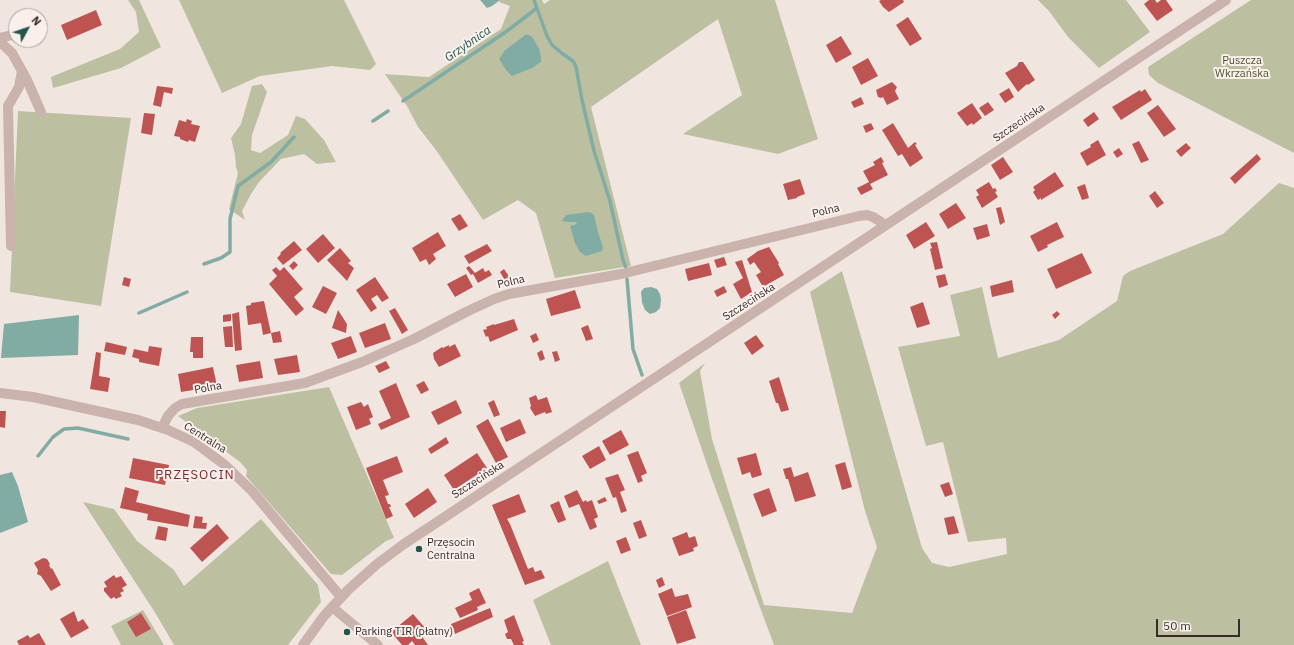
<!DOCTYPE html>
<meta charset="utf-8">
<style>
body{margin:0}
#map{position:relative;width:1294px;height:645px;overflow:hidden;background:#f1e5e0;font-family:"IBM Plex Sans",sans-serif}
canvas{display:block}
.north{position:absolute;left:8px;top:8px;width:40px;height:40px;box-sizing:border-box;background:#f9f0ec;border:1px solid #aba29f;border-radius:50%;rotate:50deg;font-size:11px;font-weight:700;line-height:16px;text-align:center;color:#372c2b}
.north::after{content:'';display:block;margin:auto;width:14px;height:18px;background:#23564e;clip-path:polygon(50% 0,100% 100%,50% 72%,0 100%)}
.scale{position:absolute;left:1156px;top:619px;width:84px;height:18px;box-sizing:border-box;border:2px solid #372c2b;border-top:0;padding-left:5px;font-size:12px;line-height:14px;white-space:nowrap;color:#372c2b;-webkit-text-stroke:3px #f9f0ec;paint-order:stroke}
</style>
<div id="map">
<canvas width="1294" height="645"></canvas>
<div class="north">N</div>
<div class="scale">50 m</div>
</div>
<script>
const ctx = document.querySelector('canvas').getContext('2d');
ctx.lineJoin = 'round';
function fill(path, color) {
  ctx.fillStyle = color;
  ctx.fill(path, 'evenodd');
}
function poly(rows) {
  const path = new Path2D();
  for (const r of rows) {
    path.moveTo(r[0], r[1]);
    for (let i = 2; i < r.length; i += 2) path.lineTo(r[i], r[i + 1]);
  }
  return path;
}
function strokePath(path, color, width, dash) {
  ctx.strokeStyle = color;
  ctx.lineWidth = width;
  ctx.lineCap = dash ? 'butt' : 'round';
  ctx.setLineDash(dash || []);
  ctx.stroke(path);
}
function drawText(font, color, halo, rows, align = 'center') {
  ctx.font = font + ' "IBM Plex Sans",sans-serif';
  ctx.lineWidth = 4;
  ctx.setLineDash([]);
  ctx.textBaseline = 'middle';
  ctx.strokeStyle = halo;
  ctx.fillStyle = color;
  for (const [text, x, y, turn = 0] of rows) {
    ctx.save();
    ctx.translate(x, y);
    ctx.rotate((+turn || 0) * Math.PI / 180);
    ctx.textAlign = isNaN(turn) ? turn : align;
    if (halo) ctx.strokeText(text, 0, 0);
    ctx.fillText(text, 0, 0);
    ctx.restore();
  }
}
fill(poly([
 [128,0,139,0,161,47,121,68,53,88,51,77,120,49,139,32,136,12],
 [179,0,344,0,376,64,370,70,332,66,260,76,222,93],
 [500,0,542,0,544,4,550,0,775,0,818,139,778,154,683,134,742,95,718,19,591,107,631,266,555,278,536,213,518,200,483,220,436,150,418,127,407,106,385,74,429,77,501,29,510,6,499,2],
 [526,34,532,36,539,48,505,50],
 [1038,0,1126,0,1150,32,1099,68,1068,37,1049,11],
 [1251,0,1294,0,1294,153,1158,83,1149,75,1148,67],
 [262,84,267,92,252,135,251,150,260,153,288,135,296,116,305,119,324,140,336,162,317,164,304,154,281,159,259,182,251,194,242,211,245,220,229,209,238,173,236,167,235,155,231,138,241,124,252,86],
 [18,111,131,118,101,306,10,292],
 [1279,183,1294,188,1294,645,774,645,712,479,679,383,705,363,700,371,712,439,764,605,852,613,877,547,865,511,810,292,842,271,922,548,932,563,949,567,1007,554,1006,538,968,542,943,442,926,446,898,347,960,336,950,295,982,287,998,358,1059,340,1117,301,1123,276,1130,271,1223,234],
 [329,387,394,538,386,541,342,575,331,574,246,476,247,470,240,462,178,416,197,408],
 [83,502,114,509,137,541,174,570,184,586,261,519,318,585,321,602,288,645,174,645,156,614],
 [608,561,641,645,551,645,533,600],
 [143,610,164,645,121,645,111,626]
]), '#bcc0a1');
fill(poly([
 [480,0,500,0,492,6,487,8],
 [526,34,532,36,539,48,541,57,541,62,532,68,512,76,506,70,499,59,505,50],
 [588,212,592,213,594,215,598,232,603,247,602,251,586,256,580,252,575,243,570,226,577,224,576,222,569,222,562,221,566,215],
 [651,287,657,289,660,294,661,300,660,308,656,312,650,314,645,310,642,302,641,292,644,288],
 [79,315,78,355,1,358,4,324],
 [12,472,18,486,28,522,0,533,0,475]
]), '#81aca4');
strokePath(poly([
 [534,0,547,36,552,45,563,54,573,61,576,67,582,100,594,151,610,201,623,260,626,268],
 [403,101,507,31,537,8],
 [373,121,388,111],
 [204,264,221,258,230,252,230,219,238,186,271,162,294,137],
 [627,279,633,349,642,375],
 [139,313,187,292],
 [38,456,53,437,64,429,78,428,128,439]
]), '#81aca4', 3.5);
fill(poly([
 [881,0,903,0,904,2,889,12,883,7,879,1],
 [1149,0,1155,0,1157,3,1161,0,1166,0,1173,10,1157,21,1144,4],
 [96,10,102,25,67,40,61,25],
 [908,17,922,39,910,46,896,25],
 [841,36,852,54,836,63,826,45],
 [868,58,878,76,861,85,852,67],
 [1019,62,1023,62,1035,80,1028,85,1027,84,1018,92,1005,73,1017,66],
 [892,82,897,87,895,91,899,99,887,105,883,97,881,98,878,97,876,90],
 [157,86,173,88,172,94,164,92,161,107,153,105],
 [1009,88,1014,97,1005,103,999,94],
 [1145,89,1152,100,1121,120,1112,107,1140,90,1141,92],
 [861,97,864,104,854,108,851,102],
 [988,102,994,110,985,116,979,108],
 [972,103,982,118,973,125,972,123,967,126,957,113],
 [1158,105,1176,129,1164,137,1147,113],
 [1094,112,1099,119,1088,127,1083,120],
 [144,113,155,114,152,135,141,133],
 [187,119,192,121,191,124,200,126,195,142,189,140,188,142,180,139,180,137,174,136,179,120,186,122],
 [871,123,874,129,866,133,863,126],
 [893,123,908,148,915,142,917,144,915,145,923,158,910,167,902,154,898,156,882,130],
 [1098,140,1106,155,1087,166,1080,153,1091,147,1090,145],
 [1139,141,1149,160,1141,163,1132,144],
 [1186,143,1191,148,1181,157,1176,151],
 [1119,148,1123,154,1117,158,1113,152],
 [1257,154,1261,159,1235,184,1230,178],
 [881,157,884,162,882,163,888,175,870,184,873,189,861,195,857,188,869,182,863,171,875,165,873,162],
 [1003,157,1013,172,1000,180,991,165],
 [1055,172,1064,186,1041,200,1041,198,1038,200,1033,192,1035,190,1033,187],
 [800,179,805,194,797,197,797,198,788,200,783,184],
 [989,182,993,189,995,188,997,191,995,192,998,197,982,208,976,197,979,195,976,190],
 [1085,184,1089,198,1082,200,1077,187],
 [1155,191,1164,203,1157,208,1149,196],
 [956,203,966,218,948,229,939,214],
 [1001,207,1005,222,1000,225,996,208],
 [460,214,468,226,459,231,451,219],
 [926,222,935,236,914,249,906,235],
 [1057,222,1064,237,1047,245,1048,247,1038,252,1030,236],
 [987,224,990,236,977,240,973,228],
 [438,232,446,246,433,254,436,259,429,265,426,259,420,262,412,248],
 [323,234,335,248,318,263,306,249],
 [294,241,302,250,283,265,277,258,281,254,280,253],
 [937,242,943,268,935,270,930,249,932,248,930,243],
 [487,244,492,251,469,264,464,256],
 [769,247,779,263,778,264,784,275,763,287,756,275,761,272,754,262,750,265,747,259,758,251],
 [340,248,351,261,348,263,354,268,347,281,327,260],
 [1082,253,1092,273,1056,289,1047,269],
 [724,257,727,265,717,268,714,260],
 [742,260,752,292,741,299,733,284,743,278,735,262],
 [294,261,298,265,293,270,289,266],
 [709,263,712,275,688,281,685,269],
 [469,266,475,273,483,268,485,272,489,270,492,275,478,283,473,274,471,275,466,268],
 [276,267,280,271,284,267,303,289,294,297,304,309,296,316,269,284,277,276,272,270],
 [504,269,512,281,507,284,500,272],
 [466,274,473,287,455,297,447,284],
 [945,274,948,285,939,288,936,276],
 [124,277,131,279,129,287,122,285],
 [375,277,389,298,382,302,377,295,371,299,377,308,371,312,356,290],
 [1012,280,1014,292,992,297,990,286],
 [323,286,337,293,326,314,312,307],
 [724,286,727,292,717,297,714,291],
 [575,290,581,308,551,316,546,299],
 [264,301,271,333,280,331,282,342,273,343,271,333,263,335,261,323,248,325,246,306,251,305,251,303],
 [923,302,930,324,917,328,910,307],
 [395,308,408,330,402,334,389,311],
 [338,310,347,324,346,333,332,328],
 [1057,311,1060,314,1055,319,1052,315],
 [239,312,242,350,235,351,232,314],
 [231,314,231,321,223,322,223,315],
 [514,319,518,330,490,342,488,336,486,337,483,330,487,329,486,327,494,324,494,325],
 [385,323,391,339,365,348,359,333],
 [588,325,593,339,586,341,581,328],
 [232,326,233,347,225,347,223,327],
 [536,333,539,340,533,343,530,336],
 [756,335,764,346,752,355,744,343],
 [351,336,357,352,338,359,331,343],
 [191,337,203,337,203,358,193,358,193,352,190,352],
 [106,342,127,347,125,355,104,351],
 [455,344,461,356,439,367,434,359,433,353,442,347,443,348,449,345,449,347],
 [149,346,162,348,159,366,139,362,139,359,132,357,134,349,148,352],
 [542,350,545,359,540,361,537,353],
 [557,351,560,360,555,362,552,352],
 [96,352,101,353,99,376,110,378,108,392,90,389],
 [297,355,300,372,278,375,274,359],
 [260,361,263,378,239,382,236,365],
 [386,361,390,368,379,373,375,366],
 [213,367,217,386,181,392,178,374],
 [779,377,789,410,781,412,778,403,776,403,769,381],
 [424,381,429,390,421,394,416,385],
 [396,383,410,417,381,430,378,424,391,418,379,391],
 [536,395,538,400,547,397,552,412,546,414,545,412,535,416,530,408,531,406,529,398],
 [456,400,462,413,438,425,431,412],
 [494,400,500,415,494,417,488,403],
 [361,402,364,407,368,404,373,417,369,419,371,424,356,430,347,407],
 [0,411,6,411,5,428,0,427],
 [488,419,508,457,496,463,476,426],
 [520,419,526,433,506,442,500,428],
 [621,430,629,445,610,455,602,441],
 [446,437,449,443,431,454,428,449],
 [599,446,606,460,590,469,582,456],
 [638,451,647,473,641,476,643,481,638,483,627,455],
 [477,453,487,468,454,490,444,475],
 [756,453,762,475,752,478,750,472,742,475,737,458],
 [397,456,403,472,383,480,389,495,385,496,388,504,390,504,391,507,389,507,393,516,386,519,366,468],
 [133,458,169,465,165,485,129,478],
 [845,462,852,487,842,490,835,465],
 [791,467,794,477,808,472,816,496,795,502,788,479,786,479,783,469],
 [618,474,625,490,620,492,627,511,621,513,616,497,613,498,605,478],
 [949,482,953,494,945,497,940,485],
 [125,487,139,491,136,502,190,515,188,527,147,520,148,514,120,508],
 [428,488,437,502,414,518,405,504],
 [769,488,777,511,762,517,753,494],
 [577,490,583,502,586,500,587,502,592,500,598,517,594,519,597,527,590,530,579,504,569,508,564,496],
 [519,494,526,512,507,519,510,524,528,569,533,567,535,572,541,570,545,578,525,585,492,505],
 [605,497,607,501,599,504,597,501],
 [559,501,566,520,558,523,550,505],
 [195,516,203,517,202,523,207,523,206,529,193,528],
 [954,516,959,533,948,535,944,518],
 [641,520,647,536,639,539,633,523],
 [217,524,229,538,202,562,190,548],
 [158,526,168,528,166,541,155,539],
 [687,532,689,538,695,536,698,546,693,548,694,551,679,556,672,538],
 [626,537,631,550,621,554,616,541],
 [43,558,47,559,50,564,49,565,51,569,52,568,61,585,51,591,41,576,37,574,38,570,34,563],
 [114,575,116,578,121,576,127,585,122,588,124,591,120,593,122,596,116,599,114,597,111,599,104,591,104,588,107,587,104,582],
 [662,577,665,585,659,588,656,580],
 [479,588,486,603,477,607,478,610,460,618,455,608,472,600,469,593],
 [672,588,675,597,688,594,692,607,667,616,658,594],
 [490,608,493,617,455,634,451,624],
 [686,610,696,638,677,644,667,617],
 [74,611,78,622,83,619,89,628,71,638,60,619],
 [141,613,151,629,136,637,127,622],
 [413,614,427,630,421,635,428,645,415,645,412,641,408,645,402,645,391,632],
 [514,615,524,641,522,642,524,645,514,645,511,639,507,639,505,634,508,632,504,620],
 [39,633,46,645,19,645,17,641,28,635,30,638]
]), '#bd5452');
strokePath(poly([
 [0,38,16,34],
 [0,42,12,53,27,80,41,112],
 [11,246,8,106,19,87,22,71],
 [0,393,33,397,138,420,168,430,194,442,225,465,252,491,341,597],
 [162,428,168,416,175,408,182,404,305,383,362,362,414,339,468,311,494,299,509,294,621,274,859,216,867,215,873,217,881,222,884,226],
 [332,607,378,645],
 [303,645,324,616,348,590,377,564,404,544,1226,0]
]), '#c9b3ac', 10);
for (const [x, y, r, color] of [
 [419,549,4,"#23564e"],
 [347,632,4,"#23564e"]
]) {
  const dot = new Path2D();
  dot.arc(x, y, r, 0, 2 * Math.PI);
  ctx.fillStyle = color;
  ctx.fill(dot);
  strokePath(dot, '#f9f0ec', 1.5);
}
drawText('11px', '#4f5430', '#f9f0ec', [
 ["Puszcza",1242,61],
 ["Wkrzańska",1242,74]
]);
drawText('11px', '#372c2b', '#f9f0ec', [
 ["Szczecińska",1019,123,-34],
 ["Polna",826,211,-14],
 ["Polna",511,282,-13],
 ["Szczecińska",749,302,-33],
 ["Polna",208,388,-10],
 ["Centralna",205,438,32],
 ["Szczecińska",478,480,-33]
]);
drawText('11px', '#372c2b', '#f9f0ec', [
 ["Przęsocin",427,543],
 ["Centralna",427,556],
 ["Parking TIR (płatny)",355,632]
], 'left');
drawText('italic 12px', '#23564e', '#f9f0ec', [
 ["Grzybnica",468,44,-35]
]);
ctx.letterSpacing = '1px';
drawText('13px', '#802a2a', '#f9f0ec', [
 ["PRZĘSOCIN",195,475]
]);
ctx.letterSpacing = '0px';
</script>
